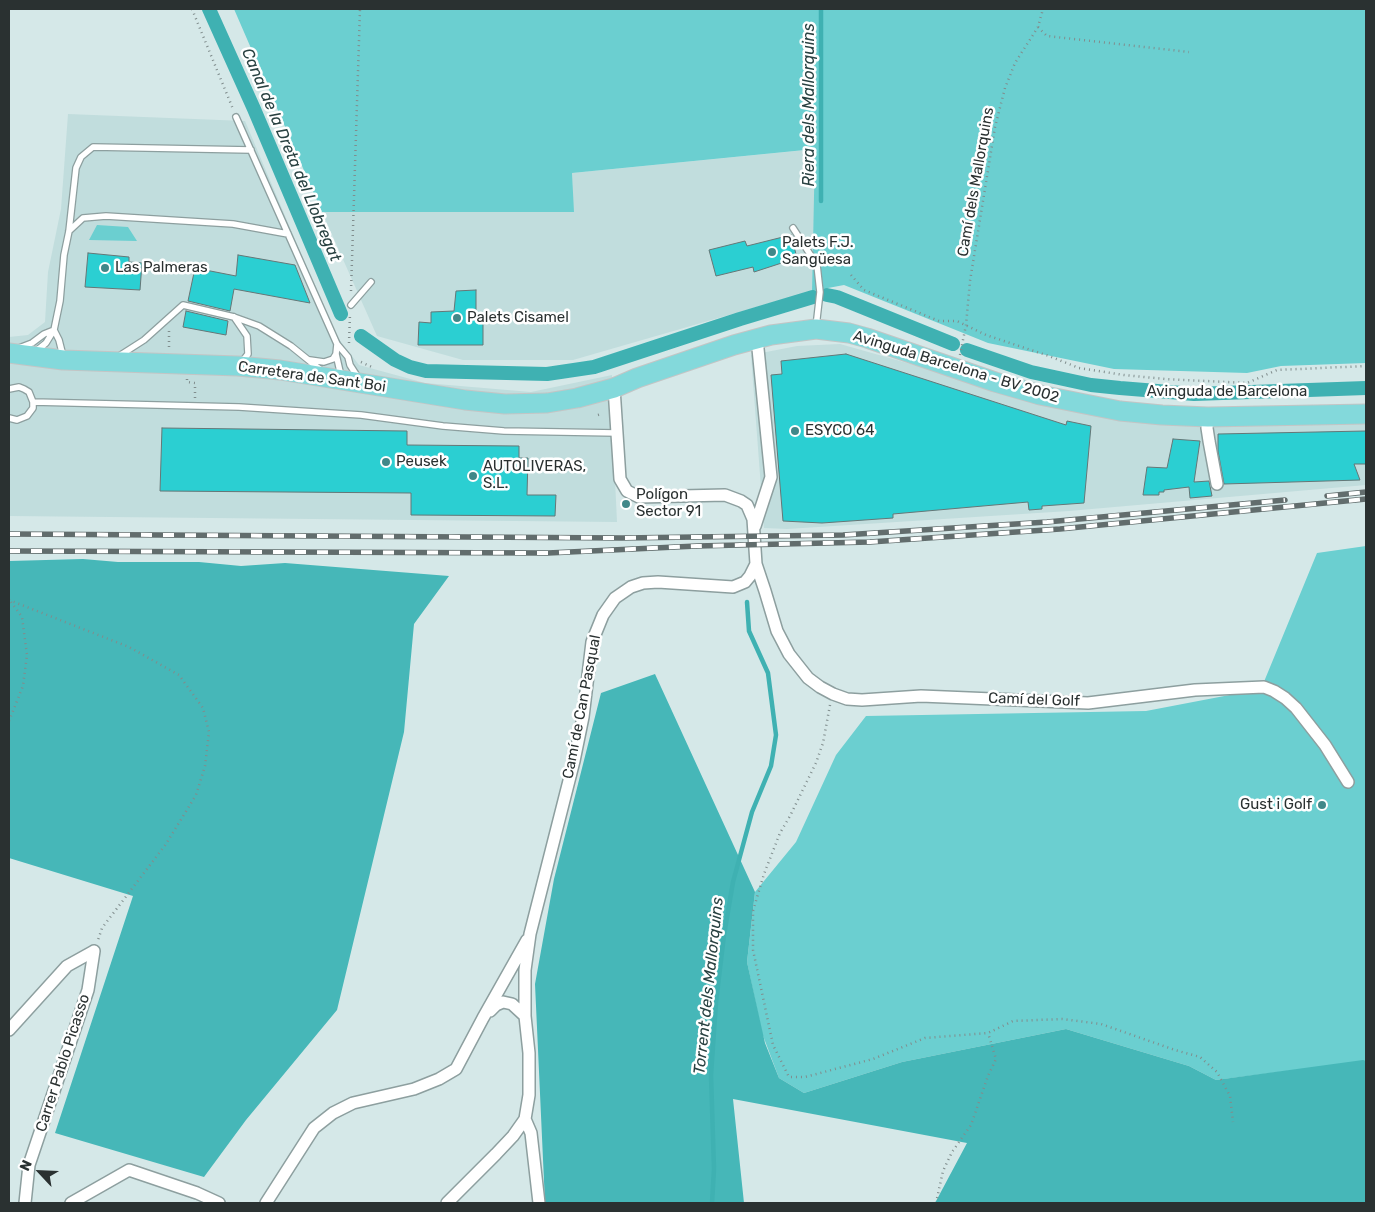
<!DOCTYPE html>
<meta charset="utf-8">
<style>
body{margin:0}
#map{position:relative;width:1375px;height:1212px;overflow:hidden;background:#d5e8e8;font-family:Rubik,sans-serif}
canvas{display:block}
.frame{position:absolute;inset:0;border:10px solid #2a3131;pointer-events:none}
.north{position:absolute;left:15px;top:1147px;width:50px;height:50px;-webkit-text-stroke:4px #fff;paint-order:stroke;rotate:295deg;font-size:14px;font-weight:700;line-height:20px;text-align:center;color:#2a3131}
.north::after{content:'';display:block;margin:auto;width:18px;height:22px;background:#2a3131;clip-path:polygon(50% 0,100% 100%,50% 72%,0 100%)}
</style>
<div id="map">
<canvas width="1375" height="1212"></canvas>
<div class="frame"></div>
<div class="north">N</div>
</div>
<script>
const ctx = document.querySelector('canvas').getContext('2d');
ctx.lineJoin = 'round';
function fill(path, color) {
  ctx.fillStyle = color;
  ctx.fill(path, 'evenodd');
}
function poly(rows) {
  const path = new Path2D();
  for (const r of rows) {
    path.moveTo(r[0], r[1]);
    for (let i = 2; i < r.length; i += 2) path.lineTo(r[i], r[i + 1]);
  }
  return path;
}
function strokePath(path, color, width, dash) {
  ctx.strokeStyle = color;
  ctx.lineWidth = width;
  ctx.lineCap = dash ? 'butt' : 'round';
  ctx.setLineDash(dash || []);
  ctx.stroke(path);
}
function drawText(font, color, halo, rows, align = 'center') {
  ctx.font = font + ' Rubik,sans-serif';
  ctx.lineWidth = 5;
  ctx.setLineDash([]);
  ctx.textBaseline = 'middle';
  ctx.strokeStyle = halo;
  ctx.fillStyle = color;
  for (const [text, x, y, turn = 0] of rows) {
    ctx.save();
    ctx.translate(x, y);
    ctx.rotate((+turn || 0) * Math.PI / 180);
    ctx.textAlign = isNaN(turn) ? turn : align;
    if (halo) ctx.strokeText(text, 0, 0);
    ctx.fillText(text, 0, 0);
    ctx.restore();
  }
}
fill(poly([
 [68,114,245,121,335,334,359,365,425,383,531,392,612,375,613,437,617,522,9,516,9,337,28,335,45,322,48,272,61,209],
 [816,149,812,291,573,360,463,360,377,336,322,212,573,212,572,173],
 [840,344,1077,411,1366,422,1366,485,1069,511,787,529,764,528,751,355,797,346]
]), '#c1dddd');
fill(poly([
 [234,9,1366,9,1366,363,1281,366,1247,373,1114,369,988,343,844,285,812,291,815,149,572,173,574,212,322,212],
 [97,225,128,227,137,241,89,240],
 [1366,546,1366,1061,1216,1080,1189,1066,1066,1029,902,1062,804,1093,779,1078,762,1033,747,962,755,892,796,842,836,755,866,716,1146,711,1261,689,1317,553]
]), '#6bcfd0');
fill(poly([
 [83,559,118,562,199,562,241,566,285,563,449,576,414,624,404,732,337,1010,246,1120,204,1177,55,1133,133,896,9,858,9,561],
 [655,674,755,892,747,962,765,1043,779,1078,804,1093,902,1062,1066,1029,1189,1066,1216,1080,1363,1060,1366,1061,1366,1203,935,1203,967,1143,733,1099,744,1203,545,1203,535,984,554,879,601,693]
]), '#46b7b8');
strokePath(poly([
 [821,9,821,201],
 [712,1203,714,1169,711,1075,716,1002,724,935,733,882,752,812,771,766,776,735,768,673,749,631,747,602]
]), '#3fb1b2', 4.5);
strokePath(poly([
 [209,9,254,109,341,314],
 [827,295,837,297,953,344],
 [361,336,395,360,410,367,426,371,547,374,594,367,740,319,813,297],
 [967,350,1031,372,1091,385,1120,388,1194,394,1366,388]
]), '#3fb1b2', 14);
const building = poly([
 [791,235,797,258,754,272,753,267,716,276,709,250,745,241,747,246,791,235],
 [88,253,129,257,129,262,142,263,140,290,85,287,88,253],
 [238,255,295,265,310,303,234,289,230,311,188,301,195,268,236,276,238,255],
 [476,290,476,314,483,314,483,345,418,345,419,322,431,323,431,312,454,311,456,291,476,290],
 [186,311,228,321,226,335,183,327,186,311],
 [846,354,1066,425,1067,421,1091,426,1084,503,1042,506,1042,509,1029,510,1028,502,893,514,893,518,822,523,783,521,771,375,782,374,781,361,846,354],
 [162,428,407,431,407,445,519,446,519,458,528,458,527,495,556,495,555,516,411,515,411,493,160,491,162,428],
 [1366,431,1366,464,1354,464,1360,480,1224,484,1218,451,1218,434,1366,431],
 [1173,439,1200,441,1194,482,1209,481,1212,496,1190,498,1189,487,1164,490,1164,492,1159,492,1159,495,1143,495,1147,467,1167,468,1173,439]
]);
fill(building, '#2bcfd2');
strokePath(building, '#657777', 1);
const service = poly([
 [236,117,337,344,348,357,350,365,359,379],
 [793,228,817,265,820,292,816,327],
 [69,231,83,218,106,216,233,224,288,234],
 [351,305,371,282],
 [234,317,247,336,248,354,241,363],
 [54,330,59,340,63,356],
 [337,344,336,354,341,376],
 [19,348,32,343,44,334,54,330],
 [35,352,46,343,54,330,60,301,64,255,69,231,76,168,81,157,93,147,251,150],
 [119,356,144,340,183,305,234,317,259,326,291,346,322,371],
 [310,360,324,362,333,359,336,354],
 [9,389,19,387,24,389,29,392,33,402,33,408,27,416,17,420,9,418],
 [33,402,239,407,361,415,443,426,504,431,617,433]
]);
const minor = poly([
 [1208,417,1207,428,1209,441,1217,484],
 [755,526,771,477,757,339],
 [756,564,765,591,777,631,789,654,808,678,820,687,833,694,847,699,862,700,921,696,1088,703,1195,690,1264,687,1274,691,1285,698,1296,708,1325,745,1348,782],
 [490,1011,496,1005,503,1002,512,1004,525,1016],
 [9,1030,67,966,94,951],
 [525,1119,531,1133,539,1203],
 [25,1203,29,1165,88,990,94,951],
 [71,1203,129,1170,197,1193,219,1203],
 [266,1203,314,1128,333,1113,353,1103,414,1089,439,1079,456,1069,483,1018,527,940],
 [447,1203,496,1154,513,1136,525,1119,529,1095,529,1053,525,1016,525,970,530,934,574,761,583,717,592,642,603,615,615,598,631,587,643,583,658,582,733,587,745,582,750,576,756,564,753,519,747,505,741,501,725,495,639,497,627,491,620,479,614,388]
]);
const primary = poly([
 [9,353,63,360,238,366,280,370,465,400,505,404,547,403,577,398,614,388,637,378,734,345,771,335,816,329,849,333,867,338,995,382,1040,395,1120,411,1162,415,1208,417,1366,414]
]);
strokePath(service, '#8d9f9f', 8);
strokePath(minor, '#8d9f9f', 14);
strokePath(primary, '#c3c5c5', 21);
strokePath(poly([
 [192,9,233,109],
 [1038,27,1047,36,1189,52],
 [851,275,864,290,939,321,957,321,986,335,1049,356,1079,368,1124,375,1165,379,1247,383,1277,370,1366,366],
 [351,291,360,9],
 [169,331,169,347],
 [349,343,350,314],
 [960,355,966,325,970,281,995,127,1005,88,1015,63,1038,27,1043,9],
 [361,362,374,368],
 [187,379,187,382,195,383,195,398],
 [598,415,601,414],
 [9,600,129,647,179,675,203,708,209,732,205,766,196,795,166,844,102,928,98,940],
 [830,705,823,743,816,763,790,816,780,833,764,874,753,911,753,950,773,1045,789,1077,805,1077,873,1059,925,1038,988,1033,1013,1021,1062,1019,1101,1024,1175,1050,1200,1057,1217,1072,1230,1096,1233,1122],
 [9,721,23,686,27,655,22,617,11,602],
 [936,1203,943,1171,952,1152,971,1125,988,1076,996,1059,988,1033]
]), '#808d8d', 2.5, [1, 4]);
strokePath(service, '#fff', 5.5);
strokePath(minor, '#fff', 11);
strokePath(primary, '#83d9db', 19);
const rail = poly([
 [1327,496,1366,492],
 [9,534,622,538,843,535,1047,522,1285,500],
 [9,551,548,553,697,546,870,542,1060,529,1366,499]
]);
strokePath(rail, '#626d6d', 5.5);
strokePath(rail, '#fff', 4, [11]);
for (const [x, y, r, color] of [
 [772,252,5,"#408889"],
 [105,268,5,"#408889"],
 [457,318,5,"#408889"],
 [795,431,5,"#408889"],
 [386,462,5,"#408889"],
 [473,476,5,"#408889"],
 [626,504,5,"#408889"],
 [1322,805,5,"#408889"]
]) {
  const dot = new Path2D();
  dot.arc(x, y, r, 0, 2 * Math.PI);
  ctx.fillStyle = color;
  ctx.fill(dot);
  strokePath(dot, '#fff', 2);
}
drawText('15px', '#2a3131', '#fff', [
 ["Camí dels Mallorquins",976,182,-80],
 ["Avinguda Barcelona - BV 2002",956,367,17],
 ["Carretera de Sant Boi",312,377,8],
 ["Avinguda de Barcelona",1227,392],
 ["Camí del Golf",1034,700,2],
 ["Camí de Can Pasqual",582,707,-79],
 ["Carrer Pablo Picasso",63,1063,-72]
]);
drawText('15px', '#2a3131', '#fff', [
 ["Palets F.J.",782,243],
 ["Sangüesa",782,260],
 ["Las Palmeras",115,268],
 ["Palets Cisamel",467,318],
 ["ESYCO 64",805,431],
 ["Peusek",396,462],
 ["AUTOLIVERAS,",483,467],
 ["S.L.",483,484],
 ["Polígon",636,495],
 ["Sector 91",636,512],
 ["Gust i Golf",1312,805,"right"]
], 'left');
drawText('italic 16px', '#284141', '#fff', [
 ["Riera dels Mallorquins",809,105,-90],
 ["Canal de la Dreta del Llobregat",291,155,67],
 ["Torrent dels Mallorquins",709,986,-84]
]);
</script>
